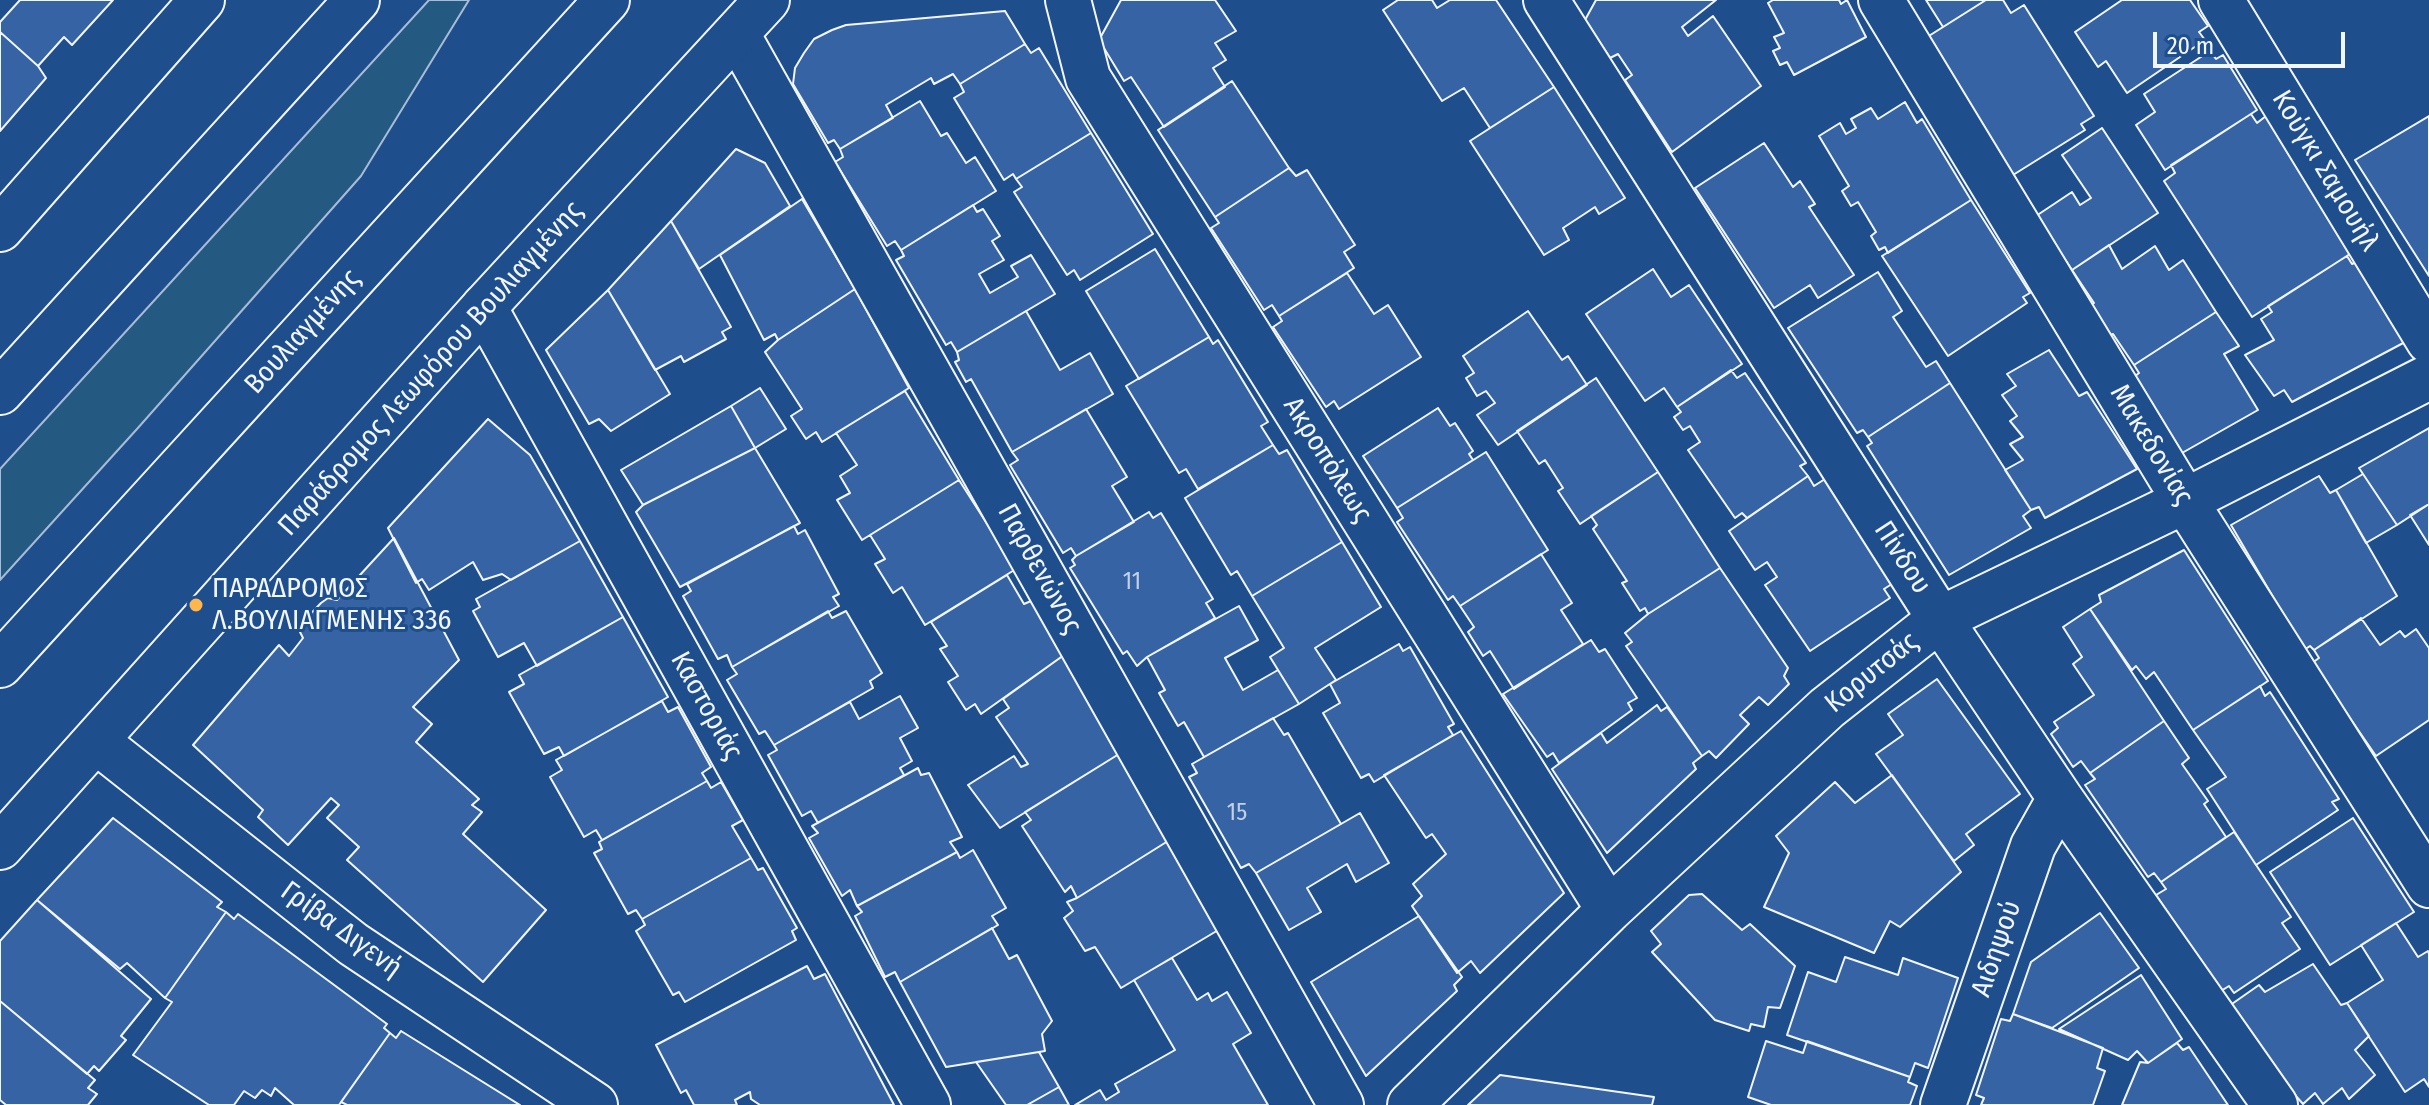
<!DOCTYPE html>
<meta charset="utf-8">
<style>
body{margin:0}
#map{position:relative;width:2429px;height:1105px;overflow:hidden;background:#1f4e8c;font-family:"Fira Sans Condensed",sans-serif}
canvas{display:block}
.scale{position:absolute;left:2153px;top:32px;width:192px;height:36px;box-sizing:border-box;border:4px solid #f2f6ff;border-top:0;padding-left:10px;font-size:24px;line-height:28px;white-space:nowrap;color:#f2f6ff;-webkit-text-stroke:6px #1f4e8c;paint-order:stroke}
</style>
<div id="map">
<canvas width="2429" height="1105"></canvas>
<div class="scale">20 m</div>
</div>
<script>
const ctx = document.querySelector('canvas').getContext('2d');
ctx.lineJoin = 'round';
function fill(path, color) {
  ctx.fillStyle = color;
  ctx.fill(path, 'evenodd');
}
function poly(rows) {
  const path = new Path2D();
  for (const r of rows) {
    path.moveTo(r[0], r[1]);
    for (let i = 2; i < r.length; i += 2) path.lineTo(r[i], r[i + 1]);
  }
  return path;
}
function strokePath(path, color, width, dash) {
  ctx.strokeStyle = color;
  ctx.lineWidth = width;
  ctx.lineCap = dash ? 'butt' : 'round';
  ctx.setLineDash(dash || []);
  ctx.stroke(path);
}
function drawText(font, color, halo, rows, align = 'center') {
  ctx.font = font + ' "Fira Sans Condensed",sans-serif';
  ctx.lineWidth = 6;
  ctx.setLineDash([]);
  ctx.textBaseline = 'middle';
  ctx.strokeStyle = halo;
  ctx.fillStyle = color;
  for (const [text, x, y, turn = 0] of rows) {
    ctx.save();
    ctx.translate(x, y);
    ctx.rotate((+turn || 0) * Math.PI / 180);
    ctx.textAlign = isNaN(turn) ? turn : align;
    if (halo) ctx.strokeText(text, 0, 0);
    ctx.fillText(text, 0, 0);
    ctx.restore();
  }
}
const green = poly([
 [429,0,469,0,361,176,137,429,0,580,0,469,429,0]
]);
fill(green, '#245a82');
strokePath(green, '#a8bbd7', 2);
const building = poly([
 [20,0,113,0,72,45,64,37,38,66,0,32,0,22,20,0],
 [1121,0,1215,0,1236,31,1215,43,1226,60,1213,68,1225,87,1164,127,1131,77,1124,81,1099,40,1121,0],
 [1398,0,1432,0,1437,8,1450,0,1496,0,1554,87,1490,128,1464,88,1442,101,1383,10,1398,0],
 [1596,0,1716,0,1682,27,1688,36,1713,16,1761,86,1672,152,1625,80,1632,75,1618,54,1610,58,1585,20,1596,0],
 [1773,0,1839,0,1841,4,1847,0,1866,37,1794,75,1787,62,1780,65,1773,51,1780,48,1774,37,1784,33,1768,3,1773,0],
 [1926,0,1986,0,1943,27,1926,0],
 [1986,0,2003,0,2011,13,2024,5,2094,116,2081,124,2085,130,2013,175,2006,163,1998,169,1924,39,1986,0],
 [2122,0,2190,0,2208,26,2199,32,2205,40,2127,93,2106,61,2098,67,2075,32,2122,0],
 [1005,11,1025,44,960,84,953,74,934,84,931,78,886,105,893,118,840,149,834,140,828,143,793,84,795,68,804,53,814,39,832,30,846,25,1005,11],
 [0,32,38,66,46,78,0,131,0,32],
 [1025,44,1031,53,1039,48,1091,133,1016,179,1013,174,1004,180,954,98,964,92,960,84,1025,44],
 [2210,51,2216,59,2223,55,2257,110,2165,170,2136,125,2155,112,2144,94,2210,51],
 [1232,81,1289,168,1215,217,1158,130,1232,81],
 [1554,87,1625,198,1599,214,1595,207,1563,228,1569,240,1544,255,1470,141,1554,87],
 [920,101,941,136,947,133,966,163,975,157,996,191,901,250,895,241,887,246,835,162,843,157,840,149,920,101],
 [1905,102,1917,123,1922,119,1971,200,1888,253,1885,247,1879,250,1871,236,1876,232,1858,202,1851,206,1842,191,1849,186,1819,136,1840,123,1846,134,1856,128,1851,119,1871,108,1878,119,1905,102],
 [2251,114,2257,123,2266,116,2353,252,2252,317,2164,181,2175,173,2171,165,2251,114],
 [2429,116,2429,276,2355,160,2429,116],
 [2102,128,2158,213,2072,270,2036,216,2072,192,2080,205,2091,198,2062,155,2102,128],
 [1091,133,1153,234,1080,280,1074,270,1067,275,1014,192,1022,187,1016,179,1091,133],
 [1764,143,1793,187,1800,181,1815,204,1809,207,1854,275,1818,298,1810,285,1774,308,1695,188,1764,143],
 [736,149,765,163,790,206,699,269,671,221,736,149],
 [1289,168,1296,176,1307,170,1355,245,1344,252,1354,268,1279,316,1272,305,1264,310,1211,228,1219,223,1215,217,1289,168],
 [802,199,855,289,778,340,775,334,764,340,720,255,802,199],
 [1971,200,2030,293,2023,297,2027,303,1948,356,1882,256,1971,200],
 [973,205,977,212,983,209,1000,236,992,241,1004,260,979,274,990,293,1018,277,1011,266,1031,255,1055,294,957,352,951,342,946,345,896,260,904,256,901,250,973,205],
 [671,221,731,327,722,332,726,339,684,362,681,356,655,370,608,290,671,221],
 [2109,245,2122,269,2155,246,2169,270,2183,260,2216,312,2134,365,2113,334,2108,336,2089,306,2094,303,2072,270,2109,245],
 [1155,249,1209,337,1139,379,1086,291,1155,249],
 [2347,256,2352,264,2359,261,2407,341,2292,402,2284,390,2274,396,2245,355,2274,340,2261,319,2272,312,2268,306,2347,256],
 [1653,269,1671,297,1689,285,1742,364,1677,407,1664,388,1645,401,1586,314,1653,269],
 [1878,272,1902,311,1893,317,1926,367,1936,361,1950,383,1868,437,1863,430,1857,433,1788,328,1878,272],
 [1347,273,1374,314,1388,305,1421,357,1339,409,1334,401,1326,407,1273,327,1282,321,1279,316,1347,273],
 [855,289,909,388,822,442,816,432,806,439,791,416,802,409,765,352,778,340,855,289],
 [608,290,670,394,611,431,599,419,589,424,546,350,608,290],
 [1026,311,1060,370,1090,353,1113,394,1012,452,971,379,966,382,955,362,959,360,957,352,1026,311],
 [1528,311,1562,360,1568,356,1587,385,1498,445,1477,415,1495,403,1486,391,1477,396,1466,378,1474,373,1463,356,1528,311],
 [2216,312,2239,346,2224,354,2258,410,2182,453,2134,377,2139,373,2134,365,2216,312],
 [1209,337,1213,344,1218,340,1268,422,1261,426,1273,445,1198,489,1186,469,1179,473,1126,386,1209,337],
 [2049,350,2079,396,2087,392,2137,469,2045,518,2039,507,2031,510,2005,470,2023,460,2010,444,2023,437,2010,421,2017,416,2002,395,2016,386,2007,374,2049,350],
 [1731,370,1737,378,1745,373,1806,463,1800,466,1808,476,1747,518,1742,513,1735,518,1688,450,1700,442,1690,426,1683,430,1674,417,1681,412,1677,407,1731,370],
 [1596,378,1658,472,1580,524,1558,491,1563,488,1545,460,1539,464,1517,431,1596,378],
 [1950,383,2031,510,2023,516,2031,528,1949,575,1867,446,1872,443,1868,437,1950,383],
 [760,388,786,429,755,448,731,406,760,388],
 [905,391,959,480,862,540,837,500,850,493,840,476,857,465,836,433,905,391],
 [731,406,755,448,643,505,621,470,731,406],
 [1438,408,1450,426,1455,423,1473,451,1469,454,1473,460,1397,508,1363,456,1438,408],
 [1086,409,1127,477,1112,486,1134,522,1076,556,1071,548,1063,553,1010,465,1018,460,1012,452,1086,409],
 [488,419,530,455,580,541,511,580,502,574,483,580,473,562,429,590,422,579,416,583,388,528,488,419],
 [2429,428,2429,504,2397,525,2359,468,2429,428],
 [1273,445,1279,454,1287,450,1342,542,1252,596,1237,571,1231,575,1185,498,1273,445],
 [755,448,800,523,680,587,636,512,643,505,755,448],
 [1486,452,1548,550,1460,606,1453,596,1448,600,1397,522,1403,518,1397,508,1486,452],
 [1658,472,1720,568,1648,614,1645,608,1640,611,1622,583,1627,581,1593,529,1597,525,1591,516,1658,472],
 [2363,474,2397,525,2366,543,2336,490,2363,474],
 [1808,476,1814,486,1825,479,1895,582,1884,589,1890,598,1810,651,1765,585,1777,577,1767,562,1755,570,1729,531,1808,476],
 [2319,476,2330,493,2336,490,2397,596,2314,650,2310,646,2304,650,2231,525,2319,476],
 [959,480,1016,569,925,625,902,587,893,593,875,564,885,559,870,535,959,480],
 [2429,504,2429,545,2410,515,2429,504],
 [1149,512,1153,518,1161,513,1213,599,1206,603,1215,618,1147,657,1137,666,1127,651,1123,654,1070,568,1075,565,1072,560,1076,556,1149,512],
 [794,526,798,534,805,530,839,594,833,597,839,606,732,667,727,655,718,659,683,596,691,591,687,584,794,526],
 [394,538,459,660,413,707,432,724,416,742,479,799,472,805,482,812,463,834,546,910,483,982,347,860,359,847,327,818,339,805,331,798,288,845,258,817,263,810,193,745,279,645,289,656,303,638,300,632,301,624,321,603,328,598,337,600,394,538],
 [580,541,623,617,537,666,524,643,498,657,473,611,480,607,476,599,580,541],
 [1342,542,1381,607,1315,648,1336,680,1299,704,1270,657,1284,648,1252,596,1342,542],
 [2184,550,2268,681,2193,730,2154,672,2146,679,2136,666,2132,670,2090,609,2101,602,2099,595,2184,550],
 [1541,554,1572,603,1561,610,1583,644,1514,689,1490,651,1483,656,1468,632,1474,627,1460,606,1541,554],
 [1720,568,1788,668,1784,676,1789,684,1768,705,1759,697,1740,715,1749,724,1716,758,1709,751,1702,756,1626,646,1632,642,1625,633,1648,614,1720,568],
 [1007,575,1024,604,1031,601,1064,655,981,714,975,704,966,710,948,682,958,676,940,649,947,646,931,622,1007,575],
 [1239,606,1258,640,1225,658,1243,690,1278,670,1299,704,1204,757,1184,722,1178,726,1159,693,1165,690,1147,657,1239,606],
 [2090,609,2164,721,2090,773,2081,761,2073,767,2051,734,2058,728,2054,722,2094,695,2073,664,2082,657,2063,627,2090,609],
 [828,611,832,618,846,611,882,673,870,681,873,688,774,745,765,731,759,734,727,680,737,674,732,667,828,611],
 [623,617,668,697,564,756,559,747,544,754,509,692,524,684,519,675,623,617],
 [2361,618,2380,645,2400,631,2405,637,2416,629,2429,648,2429,720,2376,756,2312,663,2319,658,2314,650,2361,618],
 [1591,640,1599,652,1605,649,1637,698,1628,703,1632,710,1559,763,1553,753,1547,757,1503,694,1591,640],
 [1399,644,1403,651,1410,647,1454,724,1448,727,1453,735,1374,782,1369,774,1361,778,1323,713,1340,703,1330,684,1399,644],
 [1064,655,1119,754,1000,828,968,785,1014,756,1021,767,1028,764,996,717,1009,708,1003,699,1064,655],
 [1937,679,2020,794,1966,834,1974,845,1954,861,1876,754,1903,735,1888,714,1937,679],
 [2260,686,2265,696,2270,692,2339,799,2332,802,2338,810,2256,865,2207,789,2226,777,2193,730,2260,686],
 [900,696,918,728,900,738,912,761,900,768,904,775,818,823,811,811,802,816,768,755,777,750,774,745,850,702,859,719,900,696],
 [662,701,668,712,678,707,711,767,702,773,707,781,602,840,596,830,584,837,550,777,562,770,556,760,662,701],
 [1657,705,1661,711,1667,707,1702,756,1693,763,1696,769,1607,853,1552,769,1601,733,1607,743,1657,705],
 [1273,718,1284,735,1288,733,1341,824,1256,873,1249,864,1241,868,1189,777,1197,773,1192,764,1273,718],
 [2164,721,2189,758,2182,764,2208,801,2204,804,2226,837,2161,882,2154,873,2148,877,2085,785,2095,779,2090,773,2164,721],
 [1461,731,1564,893,1480,973,1471,961,1457,973,1412,906,1422,896,1413,884,1446,854,1432,834,1426,838,1384,775,1461,731],
 [1119,754,1168,841,1077,898,1071,886,1065,892,1022,826,1031,820,1025,812,1119,754],
 [918,768,921,775,929,773,962,837,950,842,957,852,857,906,850,890,842,896,809,838,818,833,812,826,918,768],
 [1892,775,1961,872,1900,927,1890,921,1874,953,1764,907,1789,853,1776,836,1835,782,1855,803,1892,775],
 [707,781,711,788,721,782,743,820,732,826,751,858,642,919,636,910,628,914,594,853,602,849,599,842,707,781],
 [1360,813,1389,863,1356,882,1347,864,1307,888,1321,912,1289,930,1256,873,1360,813],
 [113,818,222,902,217,907,226,912,165,998,127,963,120,969,37,900,113,818],
 [2353,818,2414,912,2330,965,2270,872,2353,818],
 [2234,832,2291,917,2282,923,2300,949,2234,993,2229,986,2221,991,2156,895,2166,889,2161,882,2234,832],
 [1168,841,1220,929,1121,988,1095,947,1085,951,1064,918,1073,911,1067,902,1077,898,1168,841],
 [973,850,1006,908,992,916,998,925,900,982,895,972,885,977,855,916,862,912,857,906,957,852,960,858,973,850],
 [751,858,758,870,763,868,797,928,792,931,796,940,685,1002,679,992,673,995,636,931,645,925,642,919,751,858],
 [1702,894,1742,930,1750,924,1795,966,1780,1008,1768,1007,1764,1027,1751,1024,1749,1031,1715,1020,1652,952,1661,944,1651,931,1689,895,1702,894],
 [37,900,151,999,121,1036,126,1040,99,1071,94,1066,87,1074,0,1001,0,941,37,900],
 [226,912,234,919,238,914,387,1024,384,1028,390,1033,339,1105,294,1105,275,1088,271,1096,262,1090,255,1098,244,1091,234,1105,209,1105,133,1055,172,1002,165,998,226,912],
 [2100,913,2139,968,2052,1028,2013,1014,2031,962,2100,913],
 [1419,916,1462,977,1454,985,1457,991,1366,1076,1311,982,1419,916],
 [2396,923,2418,957,2428,951,2429,954,2429,1087,2424,1079,2405,1092,2347,1003,2383,980,2361,945,2396,923],
 [992,928,1009,959,1017,955,1052,1021,1042,1034,1045,1051,946,1067,900,982,992,928],
 [1845,957,1898,975,1903,958,1958,978,1928,1068,1915,1063,1910,1077,1787,1035,1808,972,1836,982,1845,957],
 [1172,958,1197,1000,1208,993,1212,1001,1227,992,1251,1033,1233,1044,1268,1105,1075,1105,1100,1090,1106,1100,1119,1092,1115,1084,1175,1050,1134,980,1172,958],
 [2313,964,2341,1005,2347,1003,2369,1036,2355,1050,2375,1075,2349,1099,2342,1088,2323,1104,2315,1093,2303,1104,2265,1061,2229,1006,2259,985,2265,992,2313,964],
 [807,966,814,979,825,974,894,1105,760,1105,751,1099,750,1092,735,1100,737,1105,694,1105,686,1090,681,1093,656,1045,807,966],
 [2141,975,2182,1039,2148,1063,2137,1051,2128,1060,2059,1029,2141,975],
 [0,1001,95,1080,88,1088,97,1094,88,1105,6,1105,0,1100,0,1001],
 [2013,1014,2103,1048,2097,1068,2105,1071,2093,1105,1981,1105,1984,1098,1976,1095,2001,1019,2010,1021,2013,1014],
 [401,1031,520,1105,347,1105,341,1102,390,1033,396,1038,401,1031],
 [1766,1041,1803,1053,1807,1041,1910,1077,1908,1082,1917,1086,1910,1105,1771,1105,1748,1097,1766,1041],
 [2177,1043,2183,1050,2189,1047,2228,1105,2122,1105,2140,1062,2148,1063,2177,1043],
 [1039,1052,1059,1087,1027,1105,1006,1105,976,1062,1039,1052],
 [1500,1075,1654,1097,1652,1105,1468,1105,1500,1075],
 [1059,1087,1069,1105,1027,1105,1059,1087]
]);
fill(building, '#3563a3');
strokePath(building, '#f2f6ff', 2);
const minor = poly([
 [1068,0,1088,78,1609,910],
 [1546,0,1940,619,2060,798,2275,1105],
 [1881,0,2185,501,2429,885],
 [2221,0,2429,341],
 [737,34,1341,1105],
 [484,307,928,1105],
 [96,741,353,944,595,1105],
 [1410,1105,1609,910,1827,708,1940,619,2185,501,2429,377],
 [1943,1105,2033,846,2060,798]
]);
const tertiary = poly([
 [0,229,202,0],
 [0,847,484,307,767,0]
]);
const primary = poly([
 [0,392,357,0],
 [0,665,607,0]
]);
strokePath(minor, '#f2f6ff', 48);
strokePath(tertiary, '#f2f6ff', 48);
strokePath(primary, '#f2f6ff', 48);
strokePath(minor, '#1f4e8c', 44);
strokePath(tertiary, '#1f4e8c', 44);
strokePath(primary, '#1f4e8c', 44);
for (const [x, y, r, color] of [
 [196,605,8,"#ffb74d"]
]) {
  const dot = new Path2D();
  dot.arc(x, y, r, 0, 2 * Math.PI);
  ctx.fillStyle = color;
  ctx.fill(dot);
  strokePath(dot, '#1f4e8c', 3);
}
drawText('24px', '#c3d1e8', null, [
 ["11",1132,582],
 ["15",1237,813]
]);
drawText('28px', '#f2f6ff', '#1f4e8c', [
 ["Κούγκι Σαμουήλ",2325,171,59],
 ["Βουλιαγμένης",303,332,-48],
 ["Παράδρομος Λεωφόρου Βουλιαγμένης",431,369,-48],
 ["Μακεδονίας",2151,445,59],
 ["Ακροπόλεως",1327,460,58],
 ["Πίνδου",1902,558,57],
 ["Παρθενώνος",1039,569,61],
 ["Κορυτσάς",1872,673,-39],
 ["Καστοριάς",706,706,61],
 ["Γρίβα Διγενή",341,930,36],
 ["Αιδηψού",1997,949,-71]
]);
drawText('28px', '#f2f6ff', '#1f4e8c', [
 ["ΠΑΡΑΔΡΟΜΟΣ",212,589],
 ["Λ.ΒΟΥΛΙΑΓΜΕΝΗΣ 336",212,621]
], 'left');
</script>
